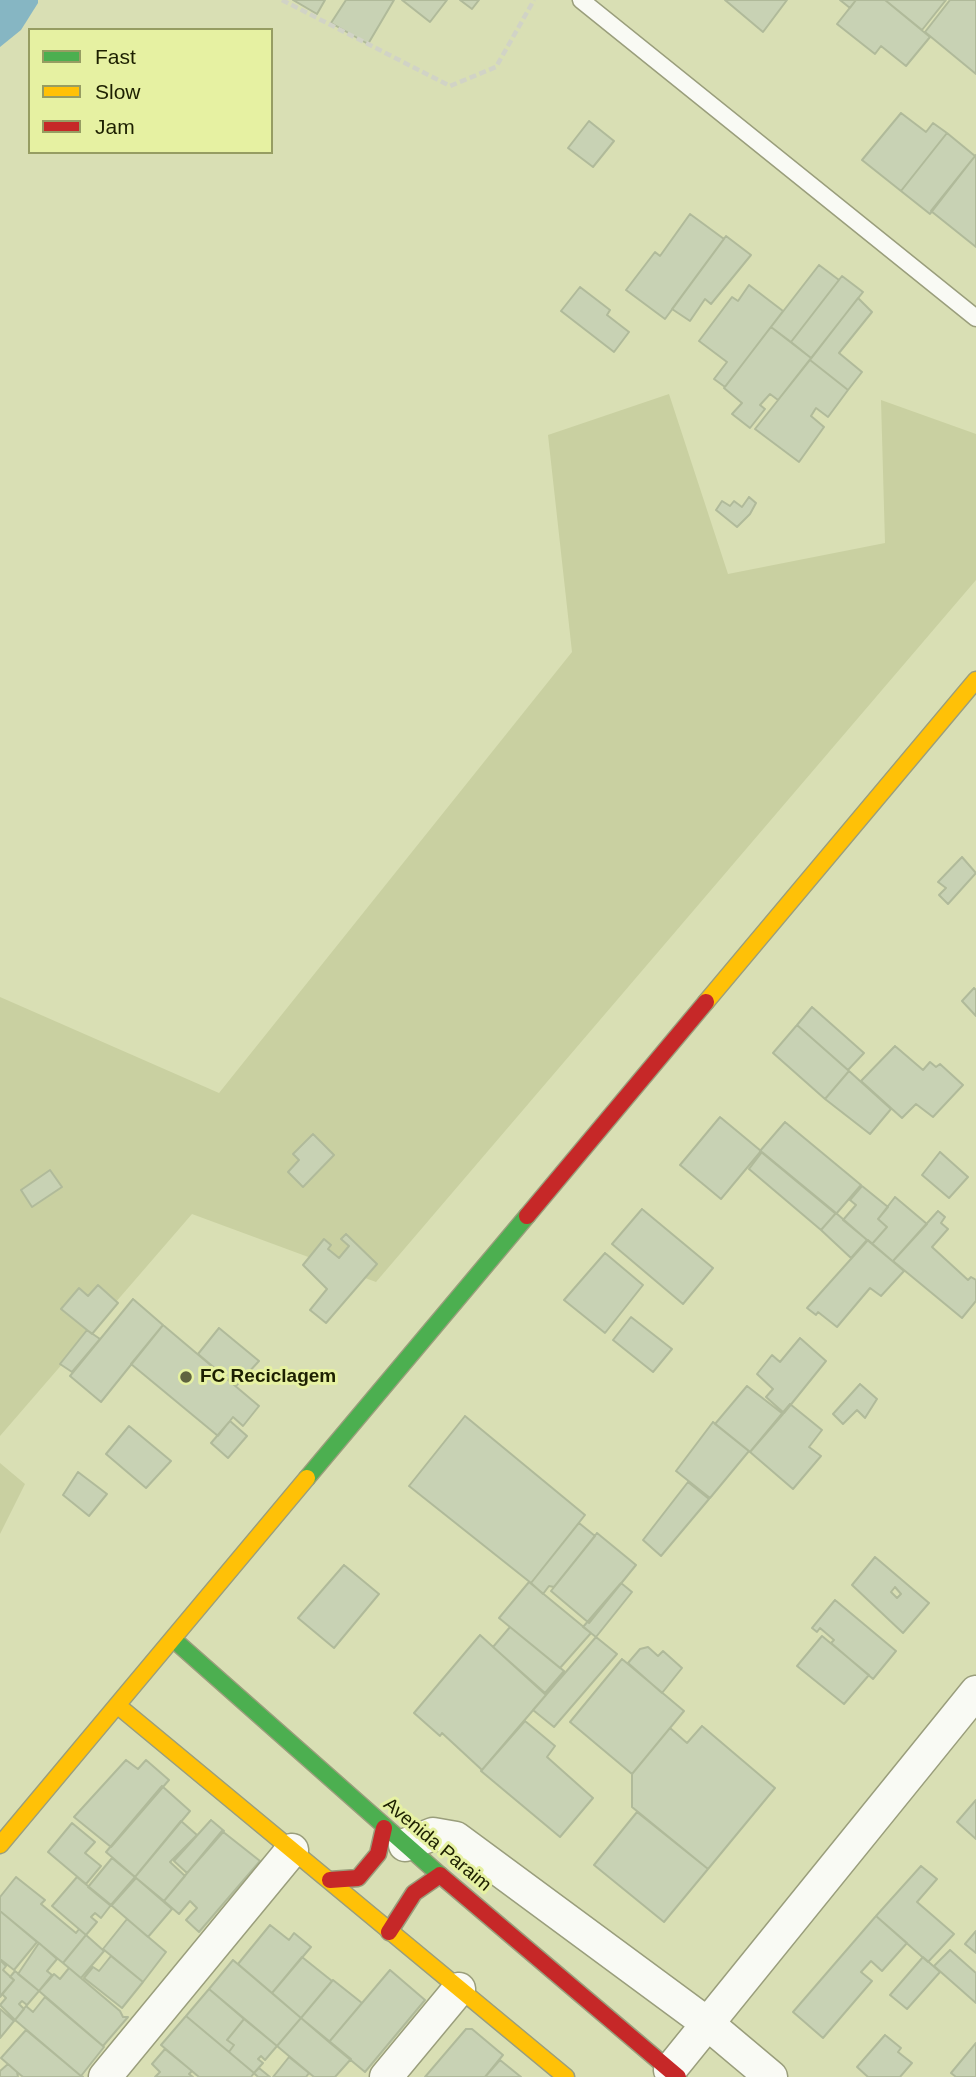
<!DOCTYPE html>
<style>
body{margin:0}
#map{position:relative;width:976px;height:2077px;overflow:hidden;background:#d9dfb4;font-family:Arial,sans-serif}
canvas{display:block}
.legend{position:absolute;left:28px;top:28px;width:245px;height:126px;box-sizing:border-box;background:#e6f1a2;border:2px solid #969d62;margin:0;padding:9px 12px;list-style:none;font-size:21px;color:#1d2001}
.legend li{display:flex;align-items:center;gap:14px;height:35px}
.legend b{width:35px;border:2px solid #969d62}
</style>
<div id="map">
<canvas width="976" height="2077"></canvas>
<ul class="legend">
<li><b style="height:9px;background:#4caf50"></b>Fast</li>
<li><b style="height:9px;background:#ffc107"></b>Slow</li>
<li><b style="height:9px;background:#c62828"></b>Jam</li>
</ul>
</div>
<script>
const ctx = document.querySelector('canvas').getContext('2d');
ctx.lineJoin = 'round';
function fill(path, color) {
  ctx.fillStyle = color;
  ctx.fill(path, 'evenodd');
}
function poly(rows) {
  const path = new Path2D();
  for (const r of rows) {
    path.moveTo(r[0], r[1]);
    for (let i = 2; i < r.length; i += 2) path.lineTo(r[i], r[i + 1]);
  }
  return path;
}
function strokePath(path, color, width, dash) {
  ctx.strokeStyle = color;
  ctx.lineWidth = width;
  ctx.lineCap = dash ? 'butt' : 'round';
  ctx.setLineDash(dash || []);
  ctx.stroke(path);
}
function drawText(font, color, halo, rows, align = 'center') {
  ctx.font = font + ' Arial,sans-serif';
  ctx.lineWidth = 6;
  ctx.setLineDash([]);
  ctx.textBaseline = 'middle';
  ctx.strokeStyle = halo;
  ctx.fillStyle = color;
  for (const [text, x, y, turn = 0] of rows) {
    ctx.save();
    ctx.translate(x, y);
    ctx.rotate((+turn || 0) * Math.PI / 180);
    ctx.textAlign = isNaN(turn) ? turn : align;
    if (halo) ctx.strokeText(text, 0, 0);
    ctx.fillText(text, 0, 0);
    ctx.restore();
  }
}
fill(poly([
 [669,394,728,574,885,543,881,400,976,434,976,580,376,1282,192,1214,0,1436,0,997,219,1093,572,652,548,435],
 [0,1463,25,1484,0,1534]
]), '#c9d0a1');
fill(poly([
 [0,0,38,0,38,3,21,30,0,47]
]), '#86b6c3');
const building = poly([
 [293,0,325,0,317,14,293,0],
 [346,0,394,0,368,44,331,23,346,0],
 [402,0,447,0,430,22,402,0],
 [460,0,479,0,472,9,460,0],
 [725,0,787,0,763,32,725,0],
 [840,0,856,0,850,8,840,0],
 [856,0,885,0,930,37,906,66,881,46,875,54,837,24,856,0],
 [885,0,946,0,922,30,885,0],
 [950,0,976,0,976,74,925,32,950,0],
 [901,113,926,132,933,123,947,133,901,191,862,160,901,113],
 [589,121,614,141,593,167,568,148,589,121],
 [947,133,975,156,930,214,901,191,947,133],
 [976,155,976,247,931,211,976,155],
 [690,214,724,239,665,319,626,290,655,252,660,256,690,214],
 [726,236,751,255,711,304,705,299,690,321,672,309,726,236],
 [819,265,839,280,791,342,771,327,819,265],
 [842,276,863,292,811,358,791,342,842,276],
 [749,285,783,311,725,387,714,379,727,362,699,341,732,297,738,301,749,285],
 [580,287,610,310,607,315,629,332,614,352,561,311,580,287],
 [858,298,872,312,839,353,862,372,848,390,810,360,858,298],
 [771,327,811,358,778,400,770,394,760,405,765,409,750,428,732,414,742,403,724,388,771,327],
 [810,360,848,390,828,417,816,408,811,416,824,427,799,462,755,429,810,360],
 [749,497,756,503,750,514,737,527,716,510,722,501,730,506,734,501,742,507,749,497],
 [962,857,976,873,948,904,939,895,946,888,938,882,962,857],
 [974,988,976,990,976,1016,962,1001,974,988],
 [812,1007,864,1053,848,1070,797,1025,812,1007],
 [797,1025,849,1071,825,1099,773,1053,797,1025],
 [895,1046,923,1070,930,1062,936,1067,940,1064,963,1085,933,1117,916,1104,902,1118,861,1081,895,1046],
 [849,1071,891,1109,870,1134,825,1099,849,1071],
 [720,1117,761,1151,721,1199,680,1165,720,1117],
 [785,1122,861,1185,836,1214,760,1151,785,1122],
 [313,1134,334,1155,303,1187,288,1172,299,1160,293,1154,313,1134],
 [762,1152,836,1213,821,1230,749,1169,762,1152],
 [940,1152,968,1177,949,1198,922,1175,940,1152],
 [50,1170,62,1187,32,1207,21,1190,50,1170],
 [862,1186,888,1207,878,1219,887,1227,872,1244,843,1220,856,1205,850,1200,862,1186],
 [895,1197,927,1224,893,1261,903,1270,872,1244,887,1227,878,1219,895,1197],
 [642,1209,713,1268,683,1304,612,1244,642,1209],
 [938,1211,945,1217,941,1223,948,1229,932,1247,968,1280,971,1277,976,1280,976,1301,962,1318,893,1261,938,1211],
 [836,1213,867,1240,851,1258,821,1230,836,1213],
 [346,1234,377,1264,326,1323,310,1310,327,1289,303,1265,324,1239,331,1245,328,1249,339,1258,349,1246,341,1239,346,1234],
 [868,1240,904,1271,881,1296,870,1288,837,1327,818,1312,816,1315,807,1308,868,1240],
 [605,1253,643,1285,605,1333,564,1300,605,1253],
 [98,1285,118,1303,92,1334,61,1309,79,1288,88,1296,98,1285],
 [133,1299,163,1325,101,1402,70,1376,133,1299],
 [631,1317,672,1349,653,1372,613,1340,631,1317],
 [163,1325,259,1406,243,1426,233,1417,218,1436,131,1364,163,1325],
 [219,1328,259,1361,236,1386,198,1354,219,1328],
 [87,1330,100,1339,72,1372,60,1364,87,1330],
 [800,1338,826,1361,784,1413,766,1397,773,1389,757,1374,772,1355,780,1362,800,1338],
 [860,1384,877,1399,865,1418,857,1410,843,1424,833,1414,860,1384],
 [747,1386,783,1414,750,1452,715,1424,747,1386],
 [790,1404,822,1430,809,1447,821,1456,793,1489,750,1452,790,1404],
 [465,1416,585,1515,531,1583,409,1486,465,1416],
 [230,1421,247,1436,228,1458,211,1443,230,1421],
 [713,1422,749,1451,710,1498,676,1471,713,1422],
 [129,1426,171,1461,146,1488,106,1454,129,1426],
 [78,1472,107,1494,89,1516,63,1495,78,1472],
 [688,1482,709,1499,661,1556,643,1540,688,1482],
 [579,1523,595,1536,554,1587,549,1586,543,1594,531,1583,579,1523],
 [597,1533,636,1565,589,1623,551,1591,597,1533],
 [875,1557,929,1603,903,1633,852,1585,875,1557],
 [895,1587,901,1594,897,1598,891,1592,895,1587],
 [344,1565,379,1594,334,1648,298,1618,344,1565],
 [529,1582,591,1633,560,1668,499,1618,529,1582],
 [621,1583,632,1592,596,1637,583,1627,621,1583],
 [835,1600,896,1651,873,1679,831,1643,834,1640,820,1628,817,1632,812,1628,835,1600],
 [510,1627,564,1671,545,1693,493,1647,510,1627],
 [480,1635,546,1695,482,1770,442,1733,440,1736,414,1713,480,1635],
 [822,1636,869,1675,844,1704,797,1666,822,1636],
 [596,1637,617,1654,554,1727,533,1710,596,1637],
 [648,1647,658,1656,663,1651,682,1668,662,1693,628,1663,640,1649,648,1647],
 [622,1659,684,1711,632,1774,570,1722,622,1659],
 [525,1721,555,1746,547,1757,593,1798,560,1837,481,1771,525,1721],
 [702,1726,775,1788,708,1869,632,1807,632,1774,670,1728,687,1743,702,1726],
 [126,1760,138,1769,146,1760,169,1780,111,1847,74,1817,126,1760],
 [162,1786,190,1811,135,1877,106,1852,162,1786],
 [976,1800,976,1839,957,1822,976,1800],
 [637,1812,708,1869,664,1922,594,1865,637,1812],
 [211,1820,224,1831,187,1873,174,1861,211,1820],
 [181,1821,197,1835,170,1862,185,1876,164,1901,135,1877,181,1821],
 [72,1823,95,1842,85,1853,101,1866,86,1884,48,1852,72,1823],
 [222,1831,260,1861,199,1932,186,1920,197,1908,190,1901,179,1914,164,1901,222,1831],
 [112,1858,136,1878,111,1906,88,1887,112,1858],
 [921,1866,937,1879,917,1902,954,1934,928,1962,876,1916,921,1866],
 [16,1877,45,1900,41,1904,76,1933,79,1929,86,1935,63,1963,0,1911,0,1897,16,1877],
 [77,1877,111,1905,101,1918,95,1913,91,1917,97,1922,86,1935,52,1906,77,1877],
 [135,1877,172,1909,148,1937,111,1905,135,1877],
 [0,1911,37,1942,14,1970,0,1959,0,1911],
 [876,1916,907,1943,882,1971,871,1961,861,1972,872,1981,823,2038,793,2012,876,1916],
 [127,1919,166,1952,143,1982,103,1949,127,1919],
 [270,1925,289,1940,294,1933,311,1947,272,1993,238,1964,270,1925],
 [976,1931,976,1953,965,1944,976,1931],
 [86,1935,104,1951,81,1978,63,1963,86,1935],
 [39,1943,57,1959,47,1971,52,1975,39,1991,18,1974,39,1943],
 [950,1950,976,1973,976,2003,934,1966,950,1950],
 [111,1956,143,1982,122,2008,84,1978,93,1967,99,1971,111,1956],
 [302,1957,332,1981,301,2018,272,1993,302,1957],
 [923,1957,940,1972,907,2009,890,1995,923,1957],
 [0,1960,6,1966,3,1970,14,1980,0,1997,0,1960],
 [233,1960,301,2018,277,2046,209,1989,233,1960],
 [69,1968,120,2011,123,2017,128,2017,103,2046,39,1991,54,1974,60,1979,69,1968],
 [390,1970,425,2000,365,2072,329,2042,390,1970],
 [15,1971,39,1991,27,2005,22,2001,19,2004,24,2009,15,2020,0,2005,6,1998,2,1994,14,1980,10,1977,15,1971],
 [333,1980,362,2003,329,2042,301,2018,333,1980],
 [209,1989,244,2019,227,2040,234,2045,229,2052,186,2016,209,1989],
 [45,1997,104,2047,81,2076,15,2020,26,2006,33,2012,45,1997],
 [0,2009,14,2021,0,2038,0,2009],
 [186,2016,254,2073,251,2077,199,2077,161,2045,186,2016],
 [301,2018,351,2059,335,2077,314,2077,277,2046,301,2018],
 [244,2019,277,2046,265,2060,261,2056,258,2059,263,2063,254,2073,229,2052,234,2045,227,2040,244,2019],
 [466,2029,472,2029,503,2055,485,2077,425,2077,466,2029],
 [26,2030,81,2076,83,2077,23,2077,17,2072,1,2058,26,2030],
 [885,2035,901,2048,898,2052,912,2063,900,2077,868,2077,857,2067,885,2035],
 [976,2043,976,2077,956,2077,951,2073,976,2043],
 [165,2049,192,2071,189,2074,193,2077,155,2077,160,2072,152,2064,165,2049],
 [289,2057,309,2073,306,2077,273,2077,289,2057],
 [500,2060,521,2077,485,2077,500,2060],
 [8,2064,17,2072,18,2077,0,2077,0,2071,8,2064],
 [259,2068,270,2077,258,2077,254,2073,259,2068]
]);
fill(building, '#c8d2b4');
strokePath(building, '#b0ba9a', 2);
const lane = poly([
 [581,0,976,318]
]);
const street = poly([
 [405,1845,433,1834,456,1838,708,2024,771,2077],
 [670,2070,976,1692],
 [105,2077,292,1850],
 [386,2077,459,1989]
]);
const fast = poly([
 [307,1478,527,1216],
 [173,1639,440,1875]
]);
const slow = poly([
 [706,1002,976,680],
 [117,1705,566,2077],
 [0,1845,307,1478]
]);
const jam = poly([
 [527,1216,706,1002],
 [440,1875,678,2077],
 [330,1880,358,1878,378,1854,384,1828],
 [389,1932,414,1893,440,1875]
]);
strokePath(lane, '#9a9e7c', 19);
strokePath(street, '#9a9e7c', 35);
strokePath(fast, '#9a9e7c', 19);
strokePath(slow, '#9a9e7c', 19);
strokePath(jam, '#9a9e7c', 19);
strokePath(poly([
 [282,0,450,86,496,67,534,0]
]), '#d1d3c6', 4.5, [7, 3.5]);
strokePath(lane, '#f9faf4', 16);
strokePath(street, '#f9faf4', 32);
strokePath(fast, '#4caf50', 16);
strokePath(slow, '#ffc107', 16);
strokePath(jam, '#c62828', 16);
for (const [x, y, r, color] of [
 [186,1377,7,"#5f6340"]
]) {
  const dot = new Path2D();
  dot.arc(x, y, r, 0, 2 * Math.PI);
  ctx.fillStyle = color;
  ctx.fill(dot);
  strokePath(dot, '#e6f1a2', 2.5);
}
drawText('bold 19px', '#1d2001', '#e6f1a2', [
 ["FC Reciclagem",200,1377]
], 'left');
drawText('19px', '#1d2001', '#e6f1a2', [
 ["Avenida Paraim",437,1845,40]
]);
</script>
